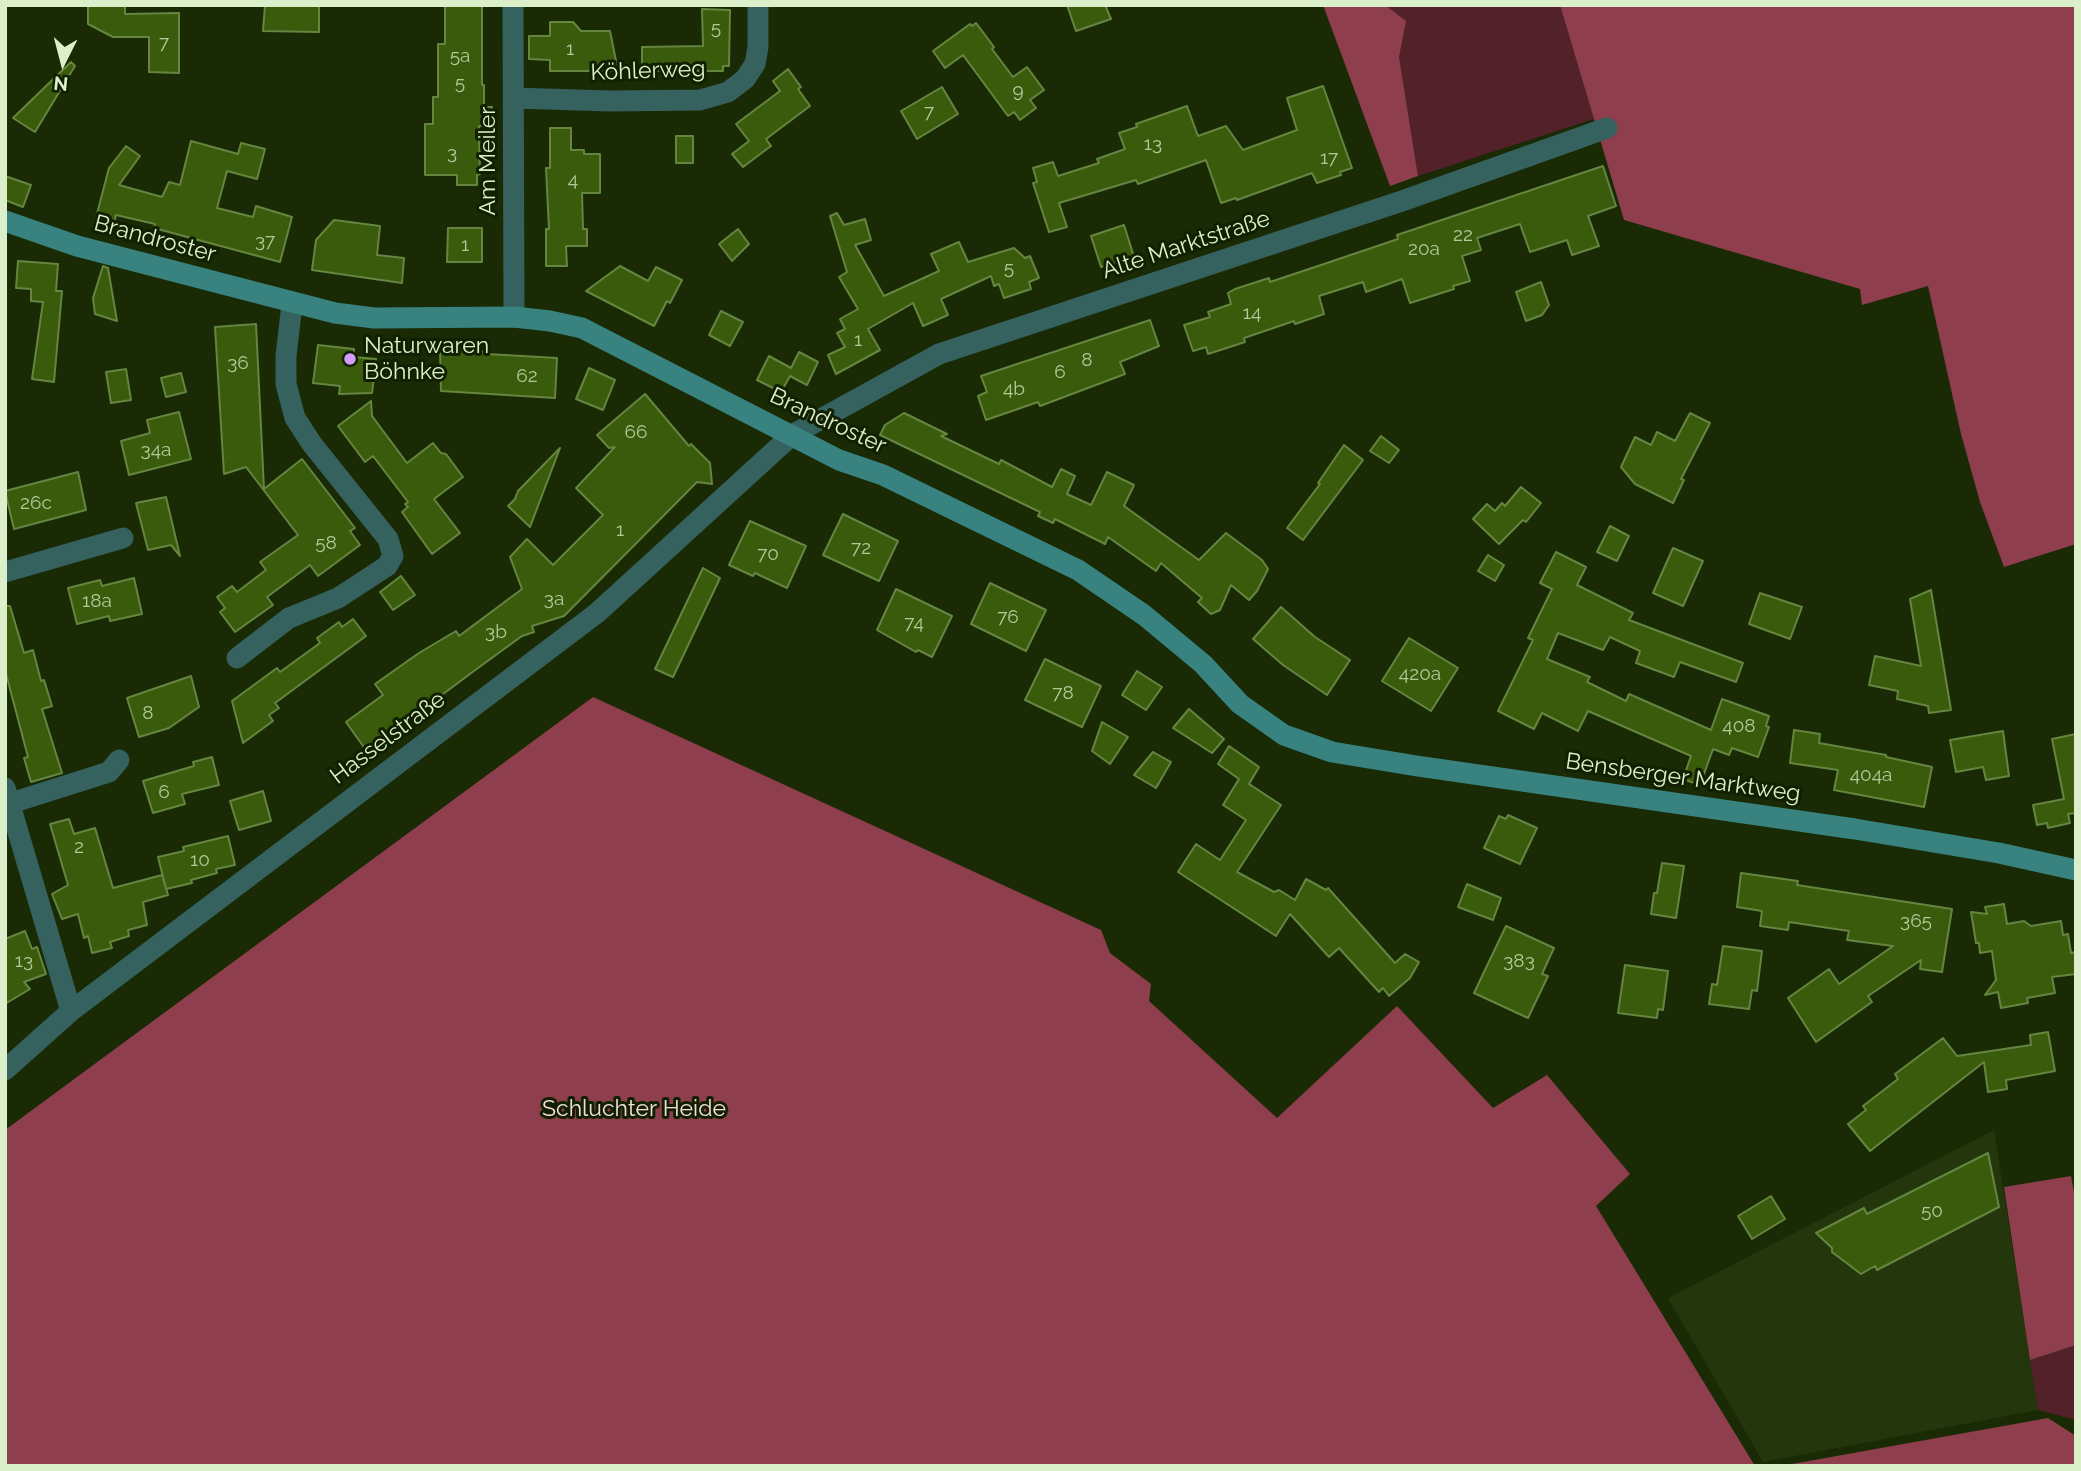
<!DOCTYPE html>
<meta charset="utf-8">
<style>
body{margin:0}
#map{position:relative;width:2081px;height:1471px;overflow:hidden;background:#192a05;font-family:Raleway,sans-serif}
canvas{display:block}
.frame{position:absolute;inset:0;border:7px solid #dbefca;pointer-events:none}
.north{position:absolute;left:28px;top:28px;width:70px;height:70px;-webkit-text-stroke:5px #102000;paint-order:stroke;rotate:186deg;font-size:19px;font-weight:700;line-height:28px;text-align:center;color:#dbefca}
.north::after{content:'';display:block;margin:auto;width:24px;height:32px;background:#dbefca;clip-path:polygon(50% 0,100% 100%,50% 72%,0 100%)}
</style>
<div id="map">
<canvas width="2081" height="1471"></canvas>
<div class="frame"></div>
<div class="north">N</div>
</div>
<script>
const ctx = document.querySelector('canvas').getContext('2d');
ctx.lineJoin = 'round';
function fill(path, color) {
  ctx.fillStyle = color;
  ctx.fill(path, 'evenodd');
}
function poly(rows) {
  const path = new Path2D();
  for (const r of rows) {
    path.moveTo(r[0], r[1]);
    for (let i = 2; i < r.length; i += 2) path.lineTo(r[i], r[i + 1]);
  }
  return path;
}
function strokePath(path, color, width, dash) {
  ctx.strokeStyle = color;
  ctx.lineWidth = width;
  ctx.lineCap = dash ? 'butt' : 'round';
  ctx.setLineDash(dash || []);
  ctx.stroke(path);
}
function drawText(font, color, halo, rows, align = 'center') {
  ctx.font = font + ' Raleway,sans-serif';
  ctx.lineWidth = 6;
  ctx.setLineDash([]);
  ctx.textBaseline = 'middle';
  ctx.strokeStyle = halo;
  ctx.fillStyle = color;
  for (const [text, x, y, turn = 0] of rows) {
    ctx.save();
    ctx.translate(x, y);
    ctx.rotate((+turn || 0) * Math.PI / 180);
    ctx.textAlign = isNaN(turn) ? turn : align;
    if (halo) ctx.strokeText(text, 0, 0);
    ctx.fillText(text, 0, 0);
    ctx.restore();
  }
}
fill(poly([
 [1994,1130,2038,1410,1763,1462,1668,1298]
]), '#24360c');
fill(poly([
 [1385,5,1560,5,1594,119,1418,176,1399,57,1405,21],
 [2076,1345,2076,1420,2038,1410,2030,1360]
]), '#52212a');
fill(poly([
 [1323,5,1385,5,1406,21,1399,57,1418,176,1390,186],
 [1560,5,2076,5,2076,544,2004,567,1980,502,1961,434,1928,286,1862,305,1860,289,1624,220],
 [593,697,1101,930,1110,953,1151,984,1149,1001,1277,1118,1397,1006,1493,1108,1547,1075,1630,1174,1596,1206,1755,1466,5,1466,5,1130],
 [2071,1176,2076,1203,2076,1345,2030,1360,2004,1187],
 [2048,1418,2076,1436,2076,1466,1781,1466]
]), '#8e3e4d');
const building = poly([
 [88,5,125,5,125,14,179,13,179,73,149,72,149,37,113,37,88,24,88,5],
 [265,5,319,5,319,32,263,31,265,5],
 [445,5,482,5,482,85,484,85,484,107,492,107,492,126,479,126,480,174,477,175,477,185,457,185,457,175,425,175,425,124,433,124,433,97,438,97,438,44,445,44,445,5],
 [1067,5,1105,5,1111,19,1076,31,1067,5],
 [702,9,730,10,729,66,723,66,723,71,642,71,642,47,703,46,702,9],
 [550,22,573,22,581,31,610,31,618,71,550,71,550,60,529,59,529,36,550,36,550,22],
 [976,23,994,47,992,49,1013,77,1027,67,1044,90,1030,100,1036,108,1020,120,1014,112,1008,116,963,55,945,68,933,51,970,24,972,26,976,23],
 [71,62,75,66,35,132,13,118,71,62],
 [788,69,801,87,798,89,810,106,766,139,771,146,743,167,732,154,749,141,736,124,780,91,773,81,788,69],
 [1323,86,1352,168,1340,172,1341,175,1317,183,1312,173,1237,200,1236,198,1221,203,1206,160,1138,184,1136,180,1059,203,1067,227,1049,232,1033,183,1037,182,1033,168,1053,162,1058,176,1099,163,1097,159,1125,149,1119,133,1137,127,1136,124,1187,106,1198,136,1226,126,1243,150,1297,130,1287,98,1323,86],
 [942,87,958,114,917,139,901,111,942,87],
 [550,128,571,128,571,150,584,150,584,154,600,154,600,193,582,193,583,229,587,229,587,246,566,246,567,266,546,266,546,229,549,229,546,168,550,168,550,128],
 [676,136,693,136,693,163,676,163,676,136],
 [191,141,238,154,241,143,265,149,257,179,227,171,217,208,253,217,256,206,292,217,280,262,154,228,155,224,116,215,111,234,93,229,109,168,126,146,140,156,119,185,162,197,169,182,180,185,191,141],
 [1603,166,1616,206,1588,216,1599,246,1572,255,1567,240,1530,252,1520,224,1477,238,1481,250,1462,256,1470,281,1453,286,1454,289,1410,303,1402,279,1366,292,1363,282,1319,296,1324,314,1295,324,1294,321,1244,338,1245,342,1208,354,1206,347,1193,351,1184,325,1210,317,1208,312,1231,304,1228,293,1235,289,1269,278,1270,282,1321,265,1398,239,1397,235,1603,166],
 [5,176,31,185,23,207,5,200,5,176],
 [837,213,844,225,865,219,871,240,855,245,884,296,939,271,931,254,959,242,968,262,1014,248,1025,258,1030,256,1039,278,1029,282,1031,289,1004,298,999,284,994,286,991,276,941,299,948,315,923,326,913,303,868,329,880,350,836,374,828,355,845,347,837,333,845,329,840,319,858,309,839,277,847,272,830,216,837,213],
 [334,220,380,226,377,255,404,258,402,283,312,270,316,240,334,220],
 [1124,225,1134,257,1101,267,1091,236,1124,225],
 [448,228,482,228,482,262,447,262,448,228],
 [738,229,749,244,732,261,719,244,738,229],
 [18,261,58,264,56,291,62,291,54,382,32,379,43,302,31,301,31,289,16,288,18,261],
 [103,266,108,268,117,321,95,314,93,298,103,266],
 [620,266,648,281,656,267,682,280,670,303,667,301,654,326,586,291,620,266],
 [1541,282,1549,305,1542,315,1526,321,1516,292,1541,282],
 [721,311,743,322,730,346,709,335,721,311],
 [1150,320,1159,346,1120,362,1125,374,1040,406,1038,402,986,420,978,396,987,392,981,376,1150,320],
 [256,324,264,489,302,459,355,528,350,531,360,545,318,576,310,565,267,597,273,605,235,632,220,612,225,608,217,597,232,586,237,592,266,570,260,562,298,535,246,467,224,474,215,327,256,324],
 [318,345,354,349,353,357,376,359,372,393,339,394,340,386,313,383,318,345],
 [452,349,487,352,487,354,557,358,555,398,441,391,440,350,452,349],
 [799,352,818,362,807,385,790,376,781,392,757,380,769,356,791,368,799,352],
 [589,368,615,380,603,410,576,399,589,368],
 [126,369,131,400,111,403,106,372,126,369],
 [181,373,186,392,166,397,161,378,181,373],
 [645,394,689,446,691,444,710,463,712,484,697,482,564,616,532,626,534,632,522,636,478,668,404,723,406,725,368,753,346,722,383,695,375,684,419,653,456,631,459,636,522,589,510,557,527,539,553,565,603,515,576,488,615,447,609,448,597,435,645,394],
 [371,401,372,416,407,463,433,443,441,453,446,454,463,477,434,499,460,533,432,554,402,512,408,507,405,504,408,502,373,456,365,462,338,426,371,401],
 [179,412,191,459,129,475,121,441,150,433,147,420,179,412],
 [904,413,947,434,941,436,999,464,1001,460,1052,487,1061,469,1075,476,1067,494,1091,505,1107,472,1134,485,1124,506,1199,560,1226,533,1262,560,1268,569,1257,591,1249,600,1231,585,1220,610,1211,614,1198,602,1202,598,1161,563,1156,571,1108,537,1105,544,1055,519,1053,523,1038,516,1040,512,880,435,885,425,904,413],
 [1690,413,1710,423,1681,479,1684,480,1673,503,1635,484,1621,467,1635,437,1651,445,1657,432,1675,441,1690,413],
 [1381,436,1399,450,1389,463,1370,451,1381,436],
 [1344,445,1363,460,1303,540,1287,528,1320,484,1318,483,1344,445],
 [560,448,530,527,508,506,515,499,518,491,560,448],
 [78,472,86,510,14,529,5,491,78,472],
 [1521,487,1541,503,1526,522,1523,520,1499,544,1473,519,1487,504,1495,511,1502,503,1505,506,1521,487],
 [166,497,180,556,171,545,148,550,136,503,166,497],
 [843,514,898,541,879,581,823,555,843,514],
 [750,521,806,546,787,588,755,573,753,576,729,565,750,521],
 [1610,526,1629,536,1617,561,1597,552,1610,526],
 [1673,548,1703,561,1683,606,1653,593,1673,548],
 [1556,552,1586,567,1577,585,1633,613,1629,620,1743,663,1736,682,1680,662,1674,677,1636,663,1640,651,1610,637,1603,650,1558,633,1547,659,1590,677,1587,682,1626,701,1629,694,1711,730,1722,699,1769,716,1766,726,1769,727,1758,757,1732,748,1729,755,1713,749,1700,785,1683,779,1691,756,1588,711,1578,731,1542,713,1534,729,1498,711,1533,640,1528,638,1552,589,1540,583,1556,552],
 [1488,555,1504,565,1495,581,1478,571,1488,555],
 [703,568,720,578,673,677,655,669,703,568],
 [401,576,415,595,393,610,380,592,401,576],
 [134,578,142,614,110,621,109,616,77,624,68,588,100,580,102,586,134,578],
 [990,583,1046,610,1026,651,971,624,990,583],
 [896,589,952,616,932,657,918,650,916,652,877,630,896,589],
 [1931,590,1951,710,1929,713,1928,706,1897,699,1898,691,1869,685,1875,656,1921,666,1910,599,1931,590],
 [1760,593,1802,607,1790,639,1749,624,1760,593],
 [5,606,10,606,24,653,33,650,41,681,44,680,52,706,42,709,62,773,31,782,24,758,28,757,5,670,5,606],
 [1281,607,1315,637,1350,660,1327,695,1283,665,1253,639,1281,607],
 [353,619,366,636,275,703,279,708,269,715,273,721,243,743,232,701,277,668,280,672,320,643,317,638,339,622,342,627,353,619],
 [1409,638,1458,668,1431,711,1382,681,1409,638],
 [1045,659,1101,686,1082,727,1025,700,1045,659],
 [1137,671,1162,687,1146,710,1122,695,1137,671],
 [191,676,199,707,169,728,139,737,127,698,191,676],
 [1189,709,1224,739,1212,753,1173,728,1189,709],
 [1102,722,1128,737,1110,764,1092,751,1102,722],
 [1794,730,1820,734,1819,743,1886,755,1886,757,1932,767,1924,807,1834,790,1838,770,1790,763,1794,730],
 [2003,731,2009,776,1986,780,1983,767,1956,772,1950,740,2003,731],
 [2076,734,2076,813,2068,814,2070,823,2048,828,2047,823,2037,825,2033,805,2064,799,2052,739,2076,734],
 [1229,746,1259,767,1249,784,1281,805,1237,872,1274,892,1279,890,1295,900,1306,879,1326,890,1328,888,1395,963,1405,954,1419,962,1410,978,1389,996,1383,988,1379,992,1339,948,1329,957,1290,914,1276,936,1178,872,1196,844,1220,860,1246,820,1223,805,1239,779,1218,764,1229,746],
 [1153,752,1171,762,1156,788,1134,775,1153,752],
 [212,757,219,785,182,794,185,804,153,813,143,781,194,766,193,762,212,757],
 [263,791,271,821,239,830,230,801,263,791],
 [1508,815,1537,828,1520,864,1484,848,1499,816,1506,819,1508,815],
 [69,819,74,834,95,828,113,888,162,875,168,895,143,902,147,925,128,930,129,936,110,942,112,948,92,953,88,936,84,938,78,914,62,919,52,894,68,885,50,824,69,819],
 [228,836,235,865,216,869,217,873,191,880,192,883,166,889,158,857,184,851,183,847,228,836],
 [1662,863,1684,866,1676,918,1651,914,1654,893,1657,893,1662,863],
 [1741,873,1798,881,1797,885,1952,909,1942,972,1920,969,1921,960,1868,996,1872,1002,1816,1042,1788,998,1829,969,1839,984,1893,946,1847,940,1849,931,1789,922,1788,930,1760,926,1762,911,1737,907,1741,873],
 [1467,884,1501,898,1493,920,1458,907,1467,884],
 [2004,904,2007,924,2024,921,2031,926,2061,921,2063,935,2068,934,2071,953,2076,952,2076,974,2052,977,2055,993,2027,998,2028,1003,2001,1008,1998,992,1985,995,1996,980,1992,951,1980,953,1979,943,1976,943,1971,912,1987,914,1985,907,2004,904],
 [1506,926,1554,948,1542,974,1548,976,1528,1018,1474,993,1506,926],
 [25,931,32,949,37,947,46,974,24,982,30,989,5,1004,5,939,25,931],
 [1723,946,1762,951,1757,991,1752,990,1749,1009,1709,1004,1712,984,1717,985,1723,946],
 [1625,965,1668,971,1663,1010,1658,1009,1657,1018,1618,1013,1625,965],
 [2048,1032,2055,1071,2006,1080,2007,1089,1988,1092,1984,1062,1870,1151,1848,1124,1866,1110,1863,1106,1898,1079,1895,1074,1943,1038,1957,1056,2031,1045,2030,1035,2048,1032],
 [1988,1153,1999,1207,1877,1270,1875,1266,1861,1274,1832,1252,1832,1248,1816,1233,1864,1208,1867,1214,1988,1153],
 [1771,1196,1785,1219,1752,1239,1738,1216,1771,1196]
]);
fill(building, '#3a5a0c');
strokePath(building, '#648640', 2);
strokePath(poly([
 [513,5,514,317],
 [514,98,610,101,700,100,728,92,745,79,755,64,758,47,758,5],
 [5,572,123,538],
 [237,658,289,618,338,598,387,566,393,556,388,539,312,444,295,418,286,384,286,356,292,304],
 [5,788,71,1011],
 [11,803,109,772,119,760],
 [5,1070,71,1011,597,613,792,435,939,354,1402,201,1607,128]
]), '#35615e', 21);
strokePath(poly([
 [5,221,77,246,335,313,374,318,514,317,550,321,582,328,839,460,883,475,1078,570,1144,615,1203,664,1240,704,1284,735,1332,752,1417,766,1855,829,1999,853,2076,870]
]), '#38837f', 21);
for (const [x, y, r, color] of [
 [350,359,7,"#d49cfb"]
]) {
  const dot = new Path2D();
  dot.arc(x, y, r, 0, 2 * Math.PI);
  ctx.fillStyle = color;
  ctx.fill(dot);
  strokePath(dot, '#102000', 2.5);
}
drawText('19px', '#b3ca9a', null, [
 ["5",716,28],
 ["7",164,43],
 ["1",570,49],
 ["5a",460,56],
 ["5",460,83],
 ["9",1018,91],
 ["7",929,112],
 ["13",1153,144],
 ["3",452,153],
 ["17",1329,158],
 ["4",573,180],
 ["22",1463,235],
 ["37",265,241],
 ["1",465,245],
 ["20a",1424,249],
 ["5",1009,268],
 ["14",1252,313],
 ["1",858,340],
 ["8",1087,360],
 ["36",238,363],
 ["6",1060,372],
 ["62",527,376],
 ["4b",1014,389],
 ["66",636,432],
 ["34a",156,450],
 ["26c",36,503],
 ["1",620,530],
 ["58",326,543],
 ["72",861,548],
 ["70",768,554],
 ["3a",554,599],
 ["18a",97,601],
 ["76",1008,617],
 ["74",914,623],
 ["3b",496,632],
 ["420a",1420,674],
 ["78",1063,693],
 ["8",148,713],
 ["408",1739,726],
 ["404a",1871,775],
 ["6",164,792],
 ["2",79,847],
 ["10",200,860],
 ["365",1916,921],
 ["13",24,961],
 ["383",1519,961],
 ["50",1932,1211]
]);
drawText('23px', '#dbefca', '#102000', [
 ["Köhlerweg",648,71,-2],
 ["Am Meiler",488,161,-90],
 ["Brandroster",155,239,15],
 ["Alte Marktstraße",1186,245,-18],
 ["Brandroster",828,421,25],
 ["Hasselstraße",388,738,-37],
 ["Bensberger Marktweg",1683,778,8]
]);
drawText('23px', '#dbefca', '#102000', [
 ["Naturwaren",364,346],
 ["Böhnke",364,372]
], 'left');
drawText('23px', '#f3dadd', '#102000', [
 ["Schluchter Heide",634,1109]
]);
</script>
